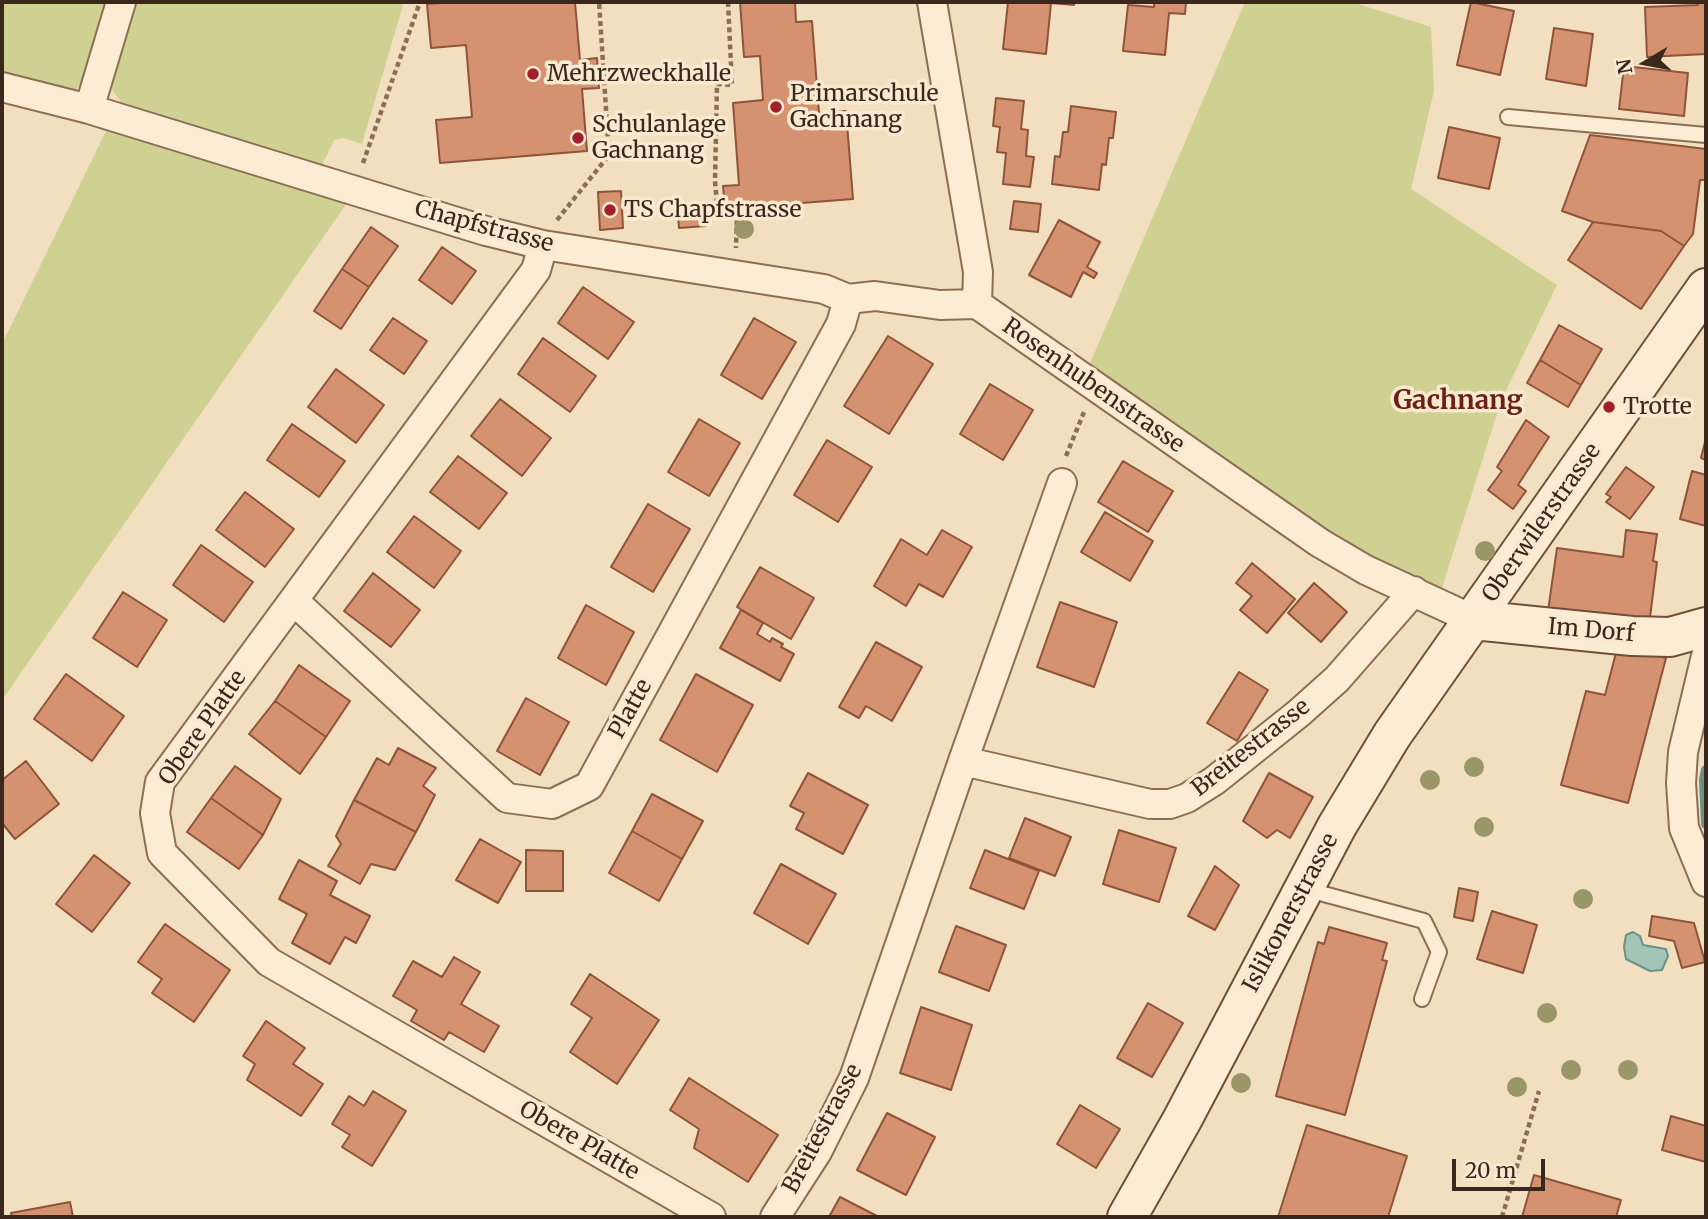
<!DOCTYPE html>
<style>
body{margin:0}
#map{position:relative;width:1708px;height:1219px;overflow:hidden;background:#f2dfbf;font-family:Merriweather,serif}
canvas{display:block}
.frame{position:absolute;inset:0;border:4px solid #3b281c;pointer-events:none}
.north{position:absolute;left:1610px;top:28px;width:70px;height:70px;-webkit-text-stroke:5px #f9e9d0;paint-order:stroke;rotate:260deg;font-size:19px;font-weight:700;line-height:28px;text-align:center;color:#3b281c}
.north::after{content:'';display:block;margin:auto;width:24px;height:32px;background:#3b281c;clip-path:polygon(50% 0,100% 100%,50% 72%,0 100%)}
.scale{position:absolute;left:1452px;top:1159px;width:93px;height:32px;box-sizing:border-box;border:4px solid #3b281c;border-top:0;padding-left:9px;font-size:21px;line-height:24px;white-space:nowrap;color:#3b281c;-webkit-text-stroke:5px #f9e9d0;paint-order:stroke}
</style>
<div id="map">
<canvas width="1708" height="1219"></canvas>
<div class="frame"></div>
<div class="north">N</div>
<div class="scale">20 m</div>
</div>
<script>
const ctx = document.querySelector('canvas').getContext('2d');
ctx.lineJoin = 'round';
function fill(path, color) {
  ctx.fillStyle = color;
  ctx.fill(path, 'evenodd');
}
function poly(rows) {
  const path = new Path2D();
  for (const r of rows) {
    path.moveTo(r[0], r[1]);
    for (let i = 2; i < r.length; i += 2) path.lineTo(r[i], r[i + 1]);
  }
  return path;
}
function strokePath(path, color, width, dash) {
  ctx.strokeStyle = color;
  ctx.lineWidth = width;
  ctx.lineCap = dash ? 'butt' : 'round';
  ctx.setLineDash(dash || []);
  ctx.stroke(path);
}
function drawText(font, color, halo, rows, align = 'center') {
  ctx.font = font + ' Merriweather,serif';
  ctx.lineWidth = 7;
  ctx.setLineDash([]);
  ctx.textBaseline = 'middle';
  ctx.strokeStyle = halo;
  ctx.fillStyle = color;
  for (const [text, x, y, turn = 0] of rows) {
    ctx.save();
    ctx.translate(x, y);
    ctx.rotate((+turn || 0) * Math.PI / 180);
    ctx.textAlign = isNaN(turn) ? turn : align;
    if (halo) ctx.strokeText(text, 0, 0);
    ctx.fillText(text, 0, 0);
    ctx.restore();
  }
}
fill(poly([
 [2,2,111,2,88,78,74,91,53,96,2,86],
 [132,2,404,2,362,144,343,138,334,140,321,167,125,107,112,90,109,78],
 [1245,2,1352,2,1431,27,1434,91,1411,189,1557,285,1501,401,1441,591,1341,546,1088,368],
 [108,127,347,203,2,700,2,344]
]), '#cfd192');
const water = poly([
 [1633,932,1640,936,1643,945,1666,949,1668,956,1662,970,1650,971,1626,959,1624,947,1626,935,1633,932]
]);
fill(water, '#a3c4b7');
strokePath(water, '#699385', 2);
strokePath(poly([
 [1706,770,1704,780,1706,824]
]), '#699385', 10);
const building = poly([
 [455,2,575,2,580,60,597,58,599,88,582,89,587,151,440,163,436,120,472,117,466,45,431,48,427,4,455,2],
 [740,2,795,2,796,22,812,21,819,113,846,111,853,199,725,209,723,186,739,185,733,103,763,100,760,56,744,57,740,2],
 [1008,2,1075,2,1074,5,1051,3,1046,54,1003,49,1008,2],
 [1154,2,1186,2,1185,14,1169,13,1165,55,1123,51,1128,5,1154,7,1154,2],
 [1471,2,1514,11,1500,75,1457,65,1471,2],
 [1697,2,1706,2,1706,54,1647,57,1645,7,1698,5,1697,2],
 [1554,28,1593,34,1586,86,1546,79,1554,28],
 [1624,66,1688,73,1684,116,1619,109,1624,66],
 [996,98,1024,101,1021,129,1028,130,1026,156,1034,157,1030,187,1003,184,1006,153,997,152,1000,127,993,126,996,98],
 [1071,106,1116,112,1113,138,1109,138,1106,165,1102,164,1099,190,1052,184,1055,156,1060,157,1063,132,1068,132,1071,106],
 [1449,127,1500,138,1489,189,1438,178,1449,127],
 [1590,135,1706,149,1706,180,1700,180,1693,234,1684,246,1661,231,1593,222,1562,211,1590,135],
 [621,191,623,228,600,230,598,192,621,191],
 [1014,201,1041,204,1038,232,1010,229,1014,201],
 [704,214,706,226,679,228,678,216,704,214],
 [1059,220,1100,242,1087,267,1097,273,1094,278,1083,272,1071,297,1029,275,1059,220],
 [1593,222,1661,231,1684,246,1641,309,1568,260,1593,222],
 [371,227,398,246,369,287,342,269,371,227],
 [442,247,476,271,452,304,419,280,442,247],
 [342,269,369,287,341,329,314,311,342,269],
 [583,287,634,322,608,359,558,323,583,287],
 [393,318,427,341,404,374,370,350,393,318],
 [754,318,796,342,762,399,721,375,754,318],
 [1559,325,1602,349,1581,385,1540,360,1559,325],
 [888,336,933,364,889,434,844,406,888,336],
 [543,338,596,376,570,412,518,374,543,338],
 [1540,360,1581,385,1568,407,1527,383,1540,360],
 [336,369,384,405,356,443,308,407,336,369],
 [990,384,1033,410,1003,460,960,434,990,384],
 [500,399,551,438,522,476,471,436,500,399],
 [699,419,740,443,709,496,668,472,699,419],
 [1526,420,1549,437,1518,485,1526,491,1513,509,1488,490,1502,471,1497,467,1526,420],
 [292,424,345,461,319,497,267,460,292,424],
 [1706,438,1706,460,1701,458,1706,438],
 [827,440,872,467,838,522,794,495,827,440],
 [458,456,507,493,479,529,430,492,458,456],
 [1123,461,1173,491,1148,532,1098,502,1123,461],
 [1626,467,1654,487,1630,519,1606,502,1611,497,1606,494,1626,467],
 [1692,471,1706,475,1706,526,1680,519,1692,471],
 [245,492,294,529,265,567,216,530,245,492],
 [648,504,690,529,653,592,611,567,648,504],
 [1105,512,1153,541,1130,581,1081,552,1105,512],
 [414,516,461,551,434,588,387,552,414,516],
 [942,530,972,547,943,597,919,584,906,606,874,586,901,539,927,555,942,530],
 [1626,530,1657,534,1653,561,1657,562,1649,625,1548,611,1557,548,1623,557,1626,530],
 [201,545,253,582,224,622,173,585,201,545],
 [1252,563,1295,599,1267,633,1240,610,1252,596,1236,583,1252,563],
 [760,567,814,598,791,639,737,607,760,567],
 [373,573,420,610,391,647,344,611,373,573],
 [1314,583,1347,612,1321,642,1288,613,1314,583],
 [123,592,167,620,137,667,93,638,123,592],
 [1060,602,1117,622,1094,687,1037,667,1060,602],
 [586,605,634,632,606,685,558,658,586,605],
 [741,610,763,623,757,634,770,642,772,638,783,644,781,647,794,654,780,681,720,648,741,610],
 [876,642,922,667,892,721,866,706,859,718,839,707,876,642],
 [1618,645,1666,658,1628,803,1561,785,1586,691,1605,695,1618,645],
 [299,665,350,701,326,737,275,701,299,665],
 [1239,672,1268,690,1237,741,1207,723,1239,672],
 [66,674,124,716,92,761,34,719,66,674],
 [696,674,753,705,717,772,660,740,696,674],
 [526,698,569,722,540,775,497,751,526,698],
 [275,701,326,737,300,774,249,734,275,701],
 [398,748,436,768,423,786,435,795,416,832,354,800,377,758,389,765,398,748],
 [26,761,59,804,15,839,2,823,2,780,26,761],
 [235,766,281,799,263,835,211,798,235,766],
 [808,773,868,805,843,854,796,829,804,813,790,806,808,773],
 [1269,773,1313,797,1290,838,1277,830,1267,838,1243,821,1269,773],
 [652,794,703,821,682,859,632,831,652,794],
 [211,798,263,835,239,869,187,832,211,798],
 [354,800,416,832,395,870,371,864,360,884,328,866,341,844,336,836,354,800],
 [1025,818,1071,837,1055,876,1009,858,1025,818],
 [1119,830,1176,848,1159,902,1103,884,1119,830],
 [632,831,682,859,659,901,609,873,632,831],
 [480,839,521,862,498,903,456,880,480,839],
 [526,850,563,851,563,891,526,891,526,850],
 [985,850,1039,871,1024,909,970,888,985,850],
 [94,855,130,883,92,932,56,904,94,855],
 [299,860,337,881,330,895,370,916,356,943,345,937,330,964,292,943,307,914,279,899,299,860],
 [781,864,836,894,808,944,754,913,781,864],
 [1215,866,1239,885,1215,930,1188,916,1215,866],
 [1459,888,1478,892,1473,921,1454,917,1459,888],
 [1492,911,1537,925,1523,973,1477,959,1492,911],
 [1652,916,1694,923,1705,962,1682,968,1674,941,1649,936,1652,916],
 [165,924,230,970,194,1022,152,993,162,979,138,962,165,924],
 [956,926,1006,945,989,991,939,972,956,926],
 [1329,927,1387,943,1382,960,1387,961,1345,1115,1276,1096,1318,942,1324,944,1329,927],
 [454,957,480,972,461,1004,499,1026,484,1052,449,1032,444,1040,411,1021,417,1010,393,996,413,961,442,977,454,957],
 [590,974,659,1020,617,1084,570,1052,592,1018,571,1004,590,974],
 [1148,1003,1183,1023,1152,1077,1117,1058,1148,1003],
 [921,1007,972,1025,951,1090,900,1073,921,1007],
 [266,1021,305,1048,293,1064,323,1084,301,1116,247,1080,255,1064,243,1056,266,1021],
 [689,1078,778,1135,748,1182,694,1148,699,1129,670,1110,689,1078],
 [373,1091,406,1111,372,1166,342,1147,350,1135,332,1124,349,1096,364,1106,373,1091],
 [1080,1105,1120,1129,1096,1168,1057,1144,1080,1105],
 [887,1113,935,1137,906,1195,857,1170,887,1113],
 [1671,1116,1706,1126,1706,1162,1662,1150,1671,1116],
 [1307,1125,1407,1156,1388,1217,1278,1217,1307,1125],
 [1534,1175,1621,1200,1616,1217,1522,1217,1534,1175],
 [840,1197,879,1217,829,1217,840,1197],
 [70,1202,73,1217,12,1217,11,1213,70,1202]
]);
fill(building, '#d49271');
strokePath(building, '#8f5339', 2);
const lane = poly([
 [1508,117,1706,135],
 [1305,889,1424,921,1439,952,1422,999]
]);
const street = poly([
 [932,2,978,272,977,304],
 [2,87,89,109,486,231,543,245,824,289,848,299,875,296,940,305,977,304],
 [89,109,121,2],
 [543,245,536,270,160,782,155,813,162,853,269,962,711,1217],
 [977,304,1320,543,1366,570,1474,620],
 [294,601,507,798,552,804,589,786,841,324,848,299],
 [1706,656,1683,752,1681,783,1684,828,1706,882],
 [963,761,1150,804,1170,804,1187,798,1214,781,1299,713,1337,679,1414,591],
 [775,1217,817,1152,854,1078,963,761,1062,483]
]);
const secondary = poly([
 [1474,620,1632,636,1670,637,1706,627],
 [1127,1217,1182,1120,1337,826,1392,735,1706,288]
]);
strokePath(lane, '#8d6e55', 18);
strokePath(street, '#8d6e55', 32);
strokePath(secondary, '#6f4f39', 42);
strokePath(poly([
 [728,2,732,85,717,84,715,181,718,216,737,215,736,248],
 [363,163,420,2],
 [557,220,609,155,599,2],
 [1066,456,1084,412],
 [1502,1217,1539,1091]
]), '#8d6e55', 4.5, [5, 3.5]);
strokePath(lane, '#fcecd3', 14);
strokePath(street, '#fcecd3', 28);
strokePath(secondary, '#fcecd3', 38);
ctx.fillStyle = '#999668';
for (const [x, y] of [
 [744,229],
 [1485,551],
 [1474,767],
 [1430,780],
 [1484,827],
 [1583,899],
 [1547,1013],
 [1571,1070],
 [1628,1070],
 [1241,1083],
 [1517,1087]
]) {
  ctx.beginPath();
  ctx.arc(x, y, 10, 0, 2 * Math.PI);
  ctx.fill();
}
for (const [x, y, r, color] of [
 [533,74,7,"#a21f2b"],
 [776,107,7,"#a21f2b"],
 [578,138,7,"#a21f2b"],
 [610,210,7,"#a21f2b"],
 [1609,407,7,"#a21f2b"]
]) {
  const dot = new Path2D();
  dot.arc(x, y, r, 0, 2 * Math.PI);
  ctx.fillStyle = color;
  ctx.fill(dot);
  strokePath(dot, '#f9e9d0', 2.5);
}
drawText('23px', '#3b281c', '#f9e9d0', [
 ["Mehrzweckhalle",547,74],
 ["Primarschule",790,94],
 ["Gachnang",790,120],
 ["Schulanlage",592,125],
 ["Gachnang",592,151],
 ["TS Chapfstrasse",624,210],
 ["Trotte",1623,407]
], 'left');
drawText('23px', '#3b281c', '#f9e9d0', [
 ["Chapfstrasse",484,227,15],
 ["Rosenhubenstrasse",1093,386,35],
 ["Oberwilerstrasse",1542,523,-55],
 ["Im Dorf",1591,631,5],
 ["Platte",631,709,-61],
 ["Obere Platte",203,728,-55],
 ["Breitestrasse",1251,748,-38],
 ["Islikonerstrasse",1291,913,-62],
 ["Breitestrasse",823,1129,-62],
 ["Obere Platte",579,1141,30]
]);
drawText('bold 26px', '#6c2116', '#f9e9d0', [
 ["Gachnang",1458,402]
]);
</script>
